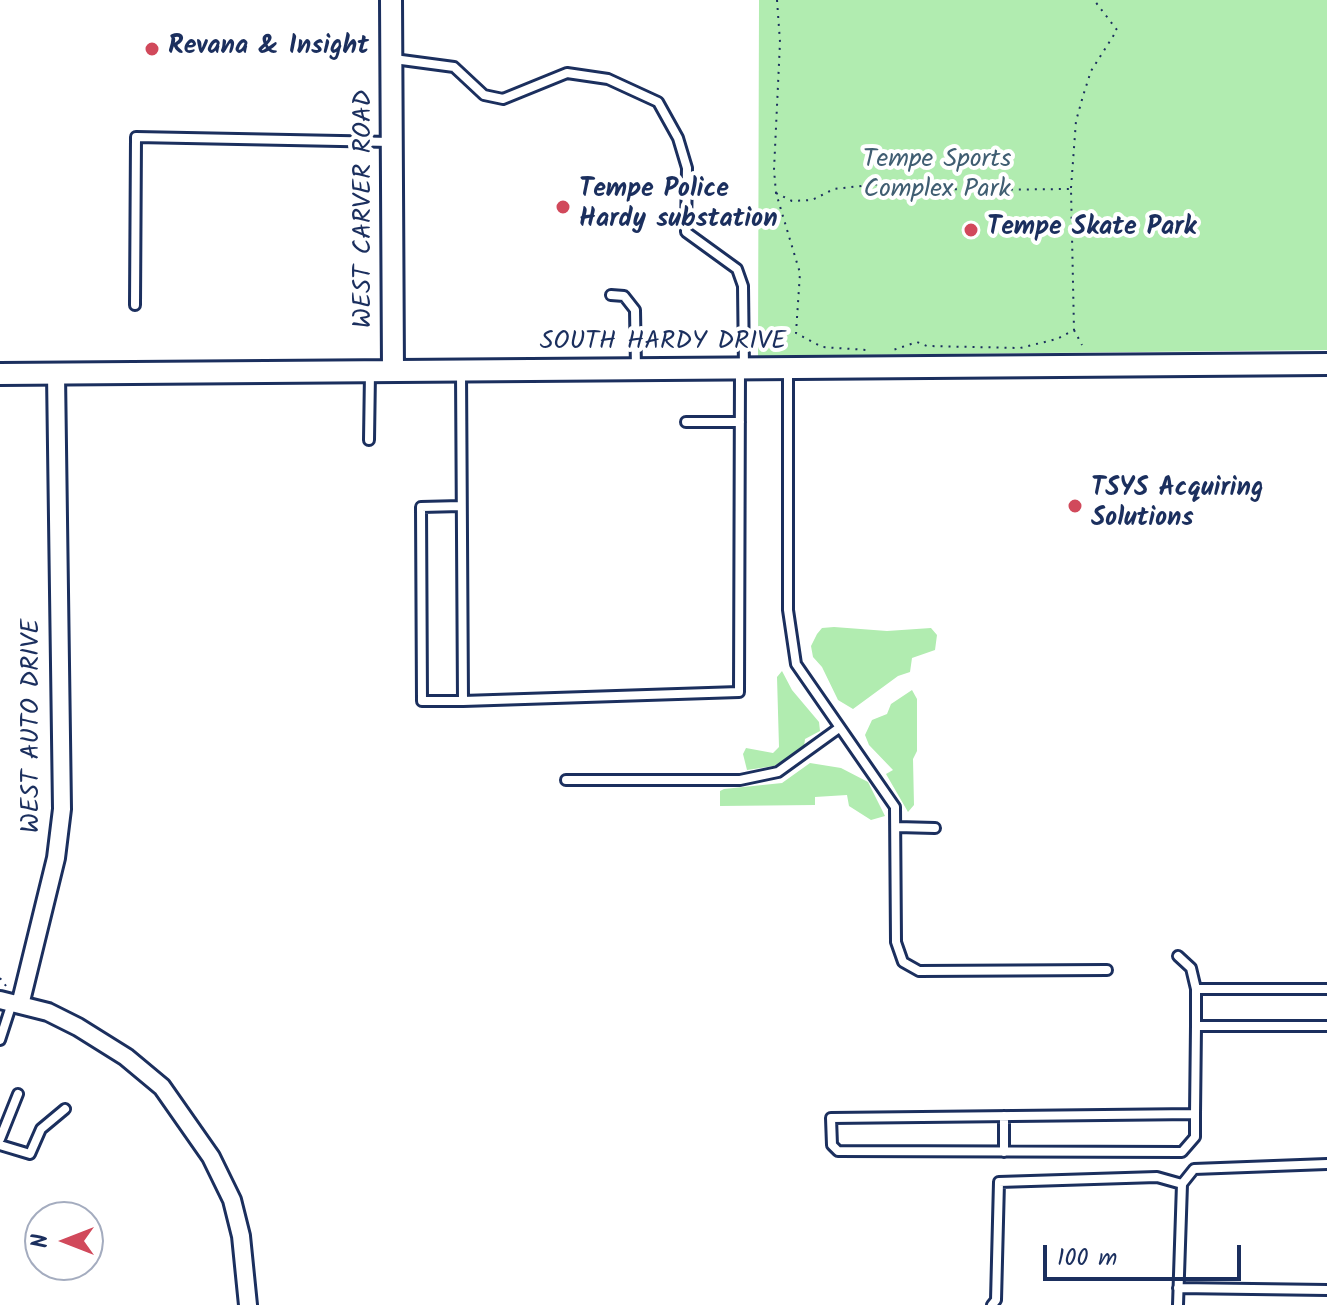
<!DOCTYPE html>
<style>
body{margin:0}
#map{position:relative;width:1327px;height:1305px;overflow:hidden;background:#fff;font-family:Kalam,sans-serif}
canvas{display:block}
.north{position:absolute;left:24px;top:1201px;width:80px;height:80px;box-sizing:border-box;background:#fff;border:2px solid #a4acbf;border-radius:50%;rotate:270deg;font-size:22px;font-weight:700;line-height:32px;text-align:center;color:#1b2f5e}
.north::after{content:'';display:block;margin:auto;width:28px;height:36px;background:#d1495b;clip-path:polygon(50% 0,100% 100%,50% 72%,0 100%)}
.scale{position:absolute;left:1043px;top:1245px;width:198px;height:36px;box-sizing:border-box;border:4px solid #1b2f5e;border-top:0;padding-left:10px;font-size:24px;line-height:28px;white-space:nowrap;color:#1b2f5e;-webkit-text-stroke:6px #fff;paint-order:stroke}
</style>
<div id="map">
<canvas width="1327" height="1305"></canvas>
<div class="north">N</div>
<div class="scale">100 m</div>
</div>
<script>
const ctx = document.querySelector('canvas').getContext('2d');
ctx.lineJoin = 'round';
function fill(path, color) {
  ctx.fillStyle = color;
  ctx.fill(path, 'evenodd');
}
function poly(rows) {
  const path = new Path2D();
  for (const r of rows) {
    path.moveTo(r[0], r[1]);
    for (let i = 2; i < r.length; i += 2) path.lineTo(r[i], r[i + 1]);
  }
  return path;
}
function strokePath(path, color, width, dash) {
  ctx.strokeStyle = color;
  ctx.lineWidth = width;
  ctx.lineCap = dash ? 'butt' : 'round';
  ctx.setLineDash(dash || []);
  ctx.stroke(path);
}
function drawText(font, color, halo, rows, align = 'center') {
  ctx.font = font + ' Kalam,sans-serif';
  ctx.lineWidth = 8;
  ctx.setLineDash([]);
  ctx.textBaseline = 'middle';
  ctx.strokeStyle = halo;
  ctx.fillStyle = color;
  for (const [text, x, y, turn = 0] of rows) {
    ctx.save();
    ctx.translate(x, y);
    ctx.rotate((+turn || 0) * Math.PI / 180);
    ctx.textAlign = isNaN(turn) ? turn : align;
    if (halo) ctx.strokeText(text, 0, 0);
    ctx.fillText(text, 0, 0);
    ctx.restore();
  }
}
fill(poly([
 [759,0,1327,0,1327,350,758,356],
 [834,627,887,631,931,628,937,635,935,650,912,658,910,672,898,676,853,709,838,700,822,667,813,657,811,646,817,634,822,628],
 [782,671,792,690,819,722,820,731,805,739,804,747,774,766,747,770,743,754,746,748,773,753,779,747,777,677],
 [912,690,917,699,917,751,913,759,914,805,908,812,886,774,893,770,869,745,865,735,872,720,887,714,891,704],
 [810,763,841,768,868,782,885,816,871,820,849,806,847,795,815,797,815,805,720,806,720,791,724,789,782,783]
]), '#b1ecb0');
const service = poly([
 [394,59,454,67,484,95,503,99,567,73,608,79,658,102,678,138,687,168,686,232,737,269,743,286,744,368],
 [611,295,624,296,635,310,636,369],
 [135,305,136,137,391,142],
 [788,370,788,610,796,664,895,807,896,942,903,962,919,971,1107,970],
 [461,372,463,701,739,692,740,371],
 [686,422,740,422],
 [369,440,370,373],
 [461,506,421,507,422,701,463,701],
 [566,780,740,780,778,772,839,728],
 [897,827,935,828],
 [1178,956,1191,968,1196,989,1327,989],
 [1196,989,1196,1026],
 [0,1040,12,1003],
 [1195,1114,831,1118,832,1145,838,1151,1182,1152,1195,1137,1195,1114,1196,1026,1327,1026],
 [1004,1116,1004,1152],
 [0,1139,18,1094],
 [0,1145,30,1154,41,1129,65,1109],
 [1178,1288,1327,1290],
 [992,1305,996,1300,999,1182,1157,1177,1182,1184],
 [1178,1305,1182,1184,1194,1169,1327,1164]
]);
const minor = poly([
 [0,1000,48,1012,78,1027,126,1057,162,1087,211,1157,232,1200,241,1236,248,1305],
 [20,1005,56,858,62,809,56,374]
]);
const tertiary = poly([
 [391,0,393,370],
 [0,374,1327,364]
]);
strokePath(service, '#1b2f5e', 14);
strokePath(minor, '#1b2f5e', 22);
strokePath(tertiary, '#1b2f5e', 26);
strokePath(poly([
 [777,0,780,42,774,170,776,193,800,273,796,333,822,347,867,350],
 [1071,188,1076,121,1083,96,1091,71,1117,30,1094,0],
 [776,193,792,201,812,200,834,189,888,183,964,190,1071,189,1074,330,1057,339,1020,348,927,346,917,342,893,350],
 [1074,330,1082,345],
 [0,978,6,986]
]), '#1b2f5e', 2, [2, 6]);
strokePath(service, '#fff', 8);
strokePath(minor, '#fff', 16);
strokePath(tertiary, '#fff', 20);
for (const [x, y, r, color] of [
 [152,49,8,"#d1495b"],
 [563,207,8,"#d1495b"],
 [971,230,8,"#d1495b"],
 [1075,506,8,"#d1495b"]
]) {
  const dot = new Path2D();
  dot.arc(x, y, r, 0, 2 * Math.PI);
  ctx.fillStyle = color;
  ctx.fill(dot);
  strokePath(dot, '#fff', 3);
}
drawText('bold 26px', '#1b2f5e', '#fff', [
 ["Revana & Insight",168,49],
 ["Tempe Police",579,192],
 ["Hardy substation",579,222],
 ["Tempe Skate Park",987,230],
 ["TSYS Acquiring",1091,491],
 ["Solutions",1091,521]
], 'left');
drawText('26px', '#405e72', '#fff', [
 ["Tempe Sports",937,162],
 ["Complex Park",937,192]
]);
drawText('26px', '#1b2f5e', '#fff', [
 ["WEST CARVER ROAD",366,209,-90],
 ["SOUTH HARDY DRIVE",663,344],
 ["WEST AUTO DRIVE",34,726,-90]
]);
</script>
